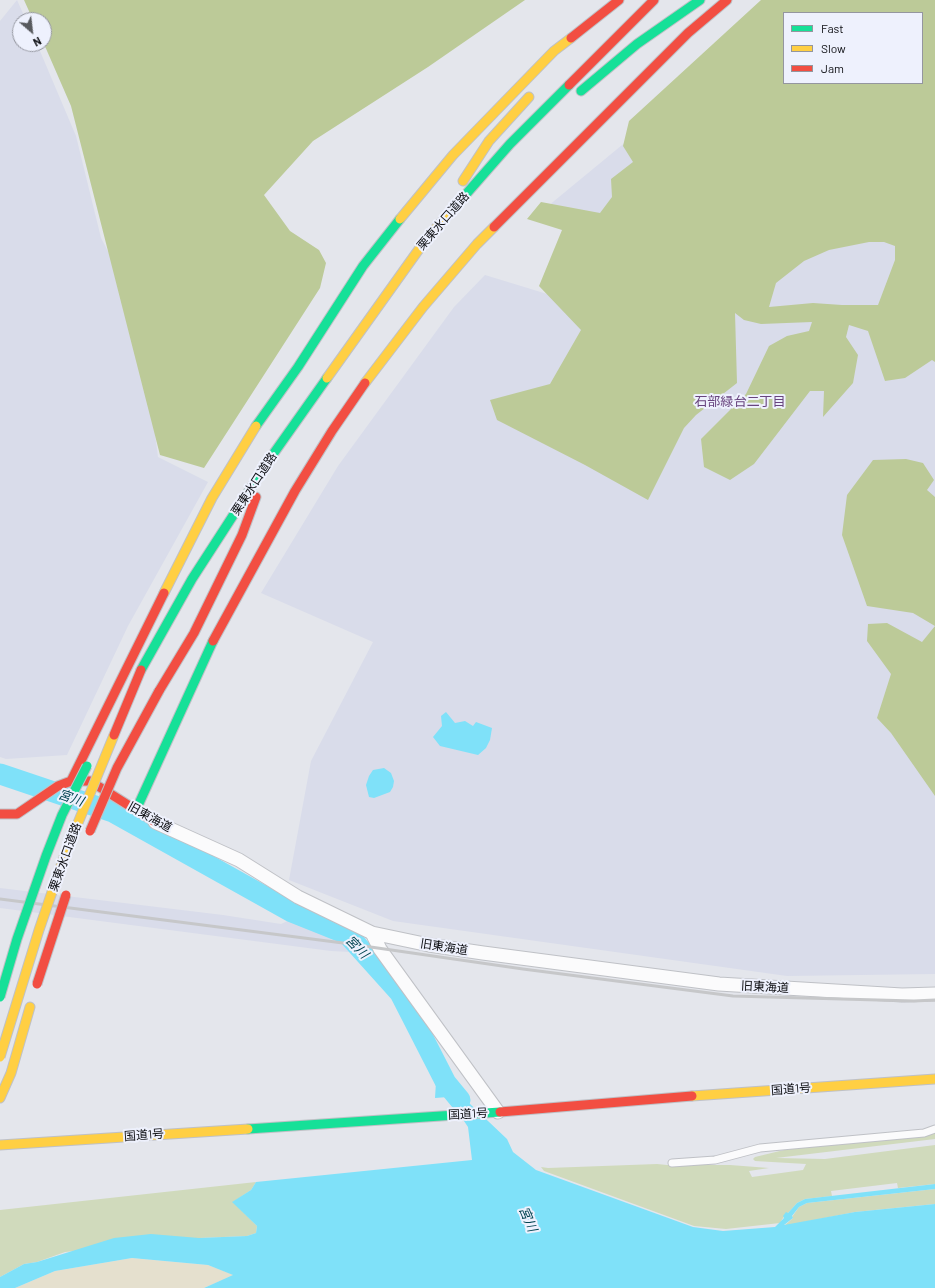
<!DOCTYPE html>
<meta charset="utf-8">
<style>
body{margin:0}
#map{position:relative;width:935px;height:1288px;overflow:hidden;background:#e4e6ec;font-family:Barlow,sans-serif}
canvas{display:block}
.legend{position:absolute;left:783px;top:12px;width:140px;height:72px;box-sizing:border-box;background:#eef1fd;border:1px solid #94969f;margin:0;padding:5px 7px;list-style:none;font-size:12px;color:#0d0e12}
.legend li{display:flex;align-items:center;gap:8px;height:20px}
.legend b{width:20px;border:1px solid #94969f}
.north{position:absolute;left:12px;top:12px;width:40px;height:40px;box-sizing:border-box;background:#eef1fd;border:1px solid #94969f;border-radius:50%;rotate:152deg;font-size:11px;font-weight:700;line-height:16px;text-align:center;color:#0d0e12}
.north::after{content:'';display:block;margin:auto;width:14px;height:18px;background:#585a5e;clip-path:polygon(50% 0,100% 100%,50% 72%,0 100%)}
</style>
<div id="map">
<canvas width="935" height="1288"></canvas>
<ul class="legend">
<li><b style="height:5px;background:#16e098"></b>Fast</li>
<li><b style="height:5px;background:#ffcf43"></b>Slow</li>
<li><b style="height:5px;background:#f24e42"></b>Jam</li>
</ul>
<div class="north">N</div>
</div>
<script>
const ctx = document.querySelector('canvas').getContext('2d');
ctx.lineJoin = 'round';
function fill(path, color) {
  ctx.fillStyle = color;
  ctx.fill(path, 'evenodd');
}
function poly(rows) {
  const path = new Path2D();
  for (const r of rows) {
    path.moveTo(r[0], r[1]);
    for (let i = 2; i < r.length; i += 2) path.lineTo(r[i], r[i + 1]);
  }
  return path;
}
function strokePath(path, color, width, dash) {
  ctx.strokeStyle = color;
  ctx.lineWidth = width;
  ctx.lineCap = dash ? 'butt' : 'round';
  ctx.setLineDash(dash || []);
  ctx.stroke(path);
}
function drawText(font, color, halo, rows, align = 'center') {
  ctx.font = font + ' Barlow,"Noto Sans JP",sans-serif';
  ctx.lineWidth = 4;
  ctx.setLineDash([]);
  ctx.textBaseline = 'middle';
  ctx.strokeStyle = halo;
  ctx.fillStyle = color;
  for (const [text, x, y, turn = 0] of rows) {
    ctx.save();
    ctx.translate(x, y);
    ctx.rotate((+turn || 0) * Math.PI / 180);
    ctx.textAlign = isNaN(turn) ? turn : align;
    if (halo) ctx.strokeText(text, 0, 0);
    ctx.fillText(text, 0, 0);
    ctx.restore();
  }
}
fill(poly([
 [17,0,26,20,20,20,20,44,37,44,76,136,101,238,139,311,158,457,208,482,128,626,67,755,6,759,0,757,0,21],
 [656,117,935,134,935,974,787,976,393,921,289,880,311,761,373,642,261,593,338,466,454,307,485,275,570,301,585,230,542,211],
 [0,888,223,915,281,924,292,919,342,937,350,952,331,951,0,908]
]), '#d9dcea');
fill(poly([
 [935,1132,935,1139,776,1158,825,1159,935,1145,935,1184,898,1188,897,1183,831,1191,832,1196,805,1199,797,1203,788,1213,786,1213,780,1223,726,1229,694,1226,544,1171,541,1167,548,1168,657,1164,667,1165,730,1165,769,1168,749,1171,752,1177,803,1170,806,1164,755,1161,753,1159,755,1157,784,1150],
 [256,1182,251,1190,233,1202,257,1226,256,1233,247,1236,199,1238,65,1252,37,1262,24,1264,0,1277,0,1210],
 [935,1189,935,1204,855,1212,784,1226,793,1218,792,1217,799,1207,807,1203]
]), '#d0dabc');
fill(poly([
 [24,0,525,0,428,67,313,141,264,195,290,231,319,250,326,263,320,288,204,468,160,455,71,106,44,44,44,20,33,20],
 [761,0,935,0,935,362,932,360,905,378,885,381,868,331,849,325,846,337,858,355,853,383,823,417,824,391,810,391,754,464,730,480,704,467,701,439,746,394,769,346,787,336,809,331,812,322,761,324,744,320,735,313,737,383,696,415,684,428,648,500,585,465,497,420,490,400,550,384,581,330,539,286,562,230,527,219,541,202,600,213,612,197,611,179,633,162,623,146,629,121],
 [784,13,922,13,922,83,784,83],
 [869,242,884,242,895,246,895,260,878,305,842,305,813,303,769,307,776,283,804,261,829,250],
 [906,459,923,463,934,480,927,490,935,497,935,796,891,733,877,718,891,674,867,641,868,624,887,623,922,642,935,626,913,613,867,606,842,535,847,495,873,460]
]), '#bcca98');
fill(poly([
 [132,1258,208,1265,234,1275,204,1288,15,1288,55,1271]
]), '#e5e0ce');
fill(poly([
 [446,712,455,723,465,721,473,726,476,722,492,728,490,740,486,748,478,755,440,746,433,737,442,726,441,716],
 [384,768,391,773,394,781,393,787,390,792,374,798,369,797,366,785,369,776,373,770],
 [447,1076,469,1103,507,1139,513,1152,536,1170,693,1227,723,1231,775,1227,784,1218,783,1216,786,1212,788,1213,797,1203,805,1199,935,1184,935,1189,807,1203,799,1207,792,1216,793,1218,784,1225,855,1212,935,1204,935,1288,204,1288,233,1275,208,1265,132,1258,55,1271,15,1288,0,1288,0,1277,24,1264,37,1262,114,1238,151,1234,199,1238,247,1236,256,1233,257,1226,232,1202,251,1190,256,1182,472,1160,468,1127,448,1097,435,1098,436,1082]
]), '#7fe1f9');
strokePath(poly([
 [0,774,113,812,292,912,347,934,400,993,446,1083,460,1100]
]), '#7fe1f9', 21);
const lane = poly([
 [672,1163,715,1160,760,1148,924,1133,935,1129]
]);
const street = poly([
 [155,822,239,860,298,897,372,933,429,945,483,953,719,984,902,995,935,994],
 [372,933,380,949,498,1112]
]);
const fast = poly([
 [581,91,637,44,700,0],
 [446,217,510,144,569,85],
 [256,426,298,367,363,266,400,219],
 [141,670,192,579,269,460,327,378],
 [136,810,213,641],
 [248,1129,500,1112]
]);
const slow = poly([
 [463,181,489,141,529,97],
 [400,219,453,155,554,51,571,38],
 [327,378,427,238,446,217],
 [365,383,423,307,477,244,494,227],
 [164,593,212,498,256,426],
 [692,1096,935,1079],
 [0,1098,11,1073,30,1007],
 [0,1145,248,1129]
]);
const jam = poly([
 [571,38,619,0],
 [569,85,654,0],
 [494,227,688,33,727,0],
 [213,641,295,491,332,431,365,383],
 [159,691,194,633,242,535,256,497],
 [71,781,164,593],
 [0,814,17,814,58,786,71,781,90,781,155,822],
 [500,1112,692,1096]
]);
strokePath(lane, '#bfc1c6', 9);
strokePath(street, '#bfc1c6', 15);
strokePath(fast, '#bfc1c6', 11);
strokePath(slow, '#bfc1c6', 11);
strokePath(jam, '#bfc1c6', 11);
strokePath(lane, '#fbfbfc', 7);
strokePath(street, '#fbfbfc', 13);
strokePath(fast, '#16e098', 9);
strokePath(slow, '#ffcf43', 9);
strokePath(jam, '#f24e42', 9);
strokePath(poly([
 [0,899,343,943,523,969,733,996,914,1001,935,1000]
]), '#c6c7c9', 3);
const fastBridge = poly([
 [0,997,17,939,46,856,62,815,87,766]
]);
const slowBridge = poly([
 [0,1057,39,930,64,857,114,735]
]);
const jamBridge = poly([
 [114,735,141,670],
 [90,831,117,768,159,691],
 [37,984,66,895]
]);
strokePath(fastBridge, '#bfc1c6', 11, []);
strokePath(slowBridge, '#bfc1c6', 11, []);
strokePath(jamBridge, '#bfc1c6', 11, []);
strokePath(fastBridge, '#16e098', 9);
strokePath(slowBridge, '#ffcf43', 9);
strokePath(jamBridge, '#f24e42', 9);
drawText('12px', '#0d0e12', '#eef1fd', [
 ["栗東水口道路",443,221,-49],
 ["栗東水口道路",254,484,-57],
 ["旧東海道",150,817,29],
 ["栗東水口道路",65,857,-70],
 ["旧東海道",444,947,9],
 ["旧東海道",765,987,3],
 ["国道1号",791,1089,-4],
 ["国道1号",468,1114,-3],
 ["国道1号",144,1135,-4]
]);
drawText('13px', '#68447e', '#eef1fd', [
 ["石部緑台二丁目",740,402]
]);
drawText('italic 13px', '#024451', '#eef1fd', [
 ["宮川",71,798,19],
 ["宮川",357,947,46],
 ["宮川",528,1219,67]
]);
</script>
